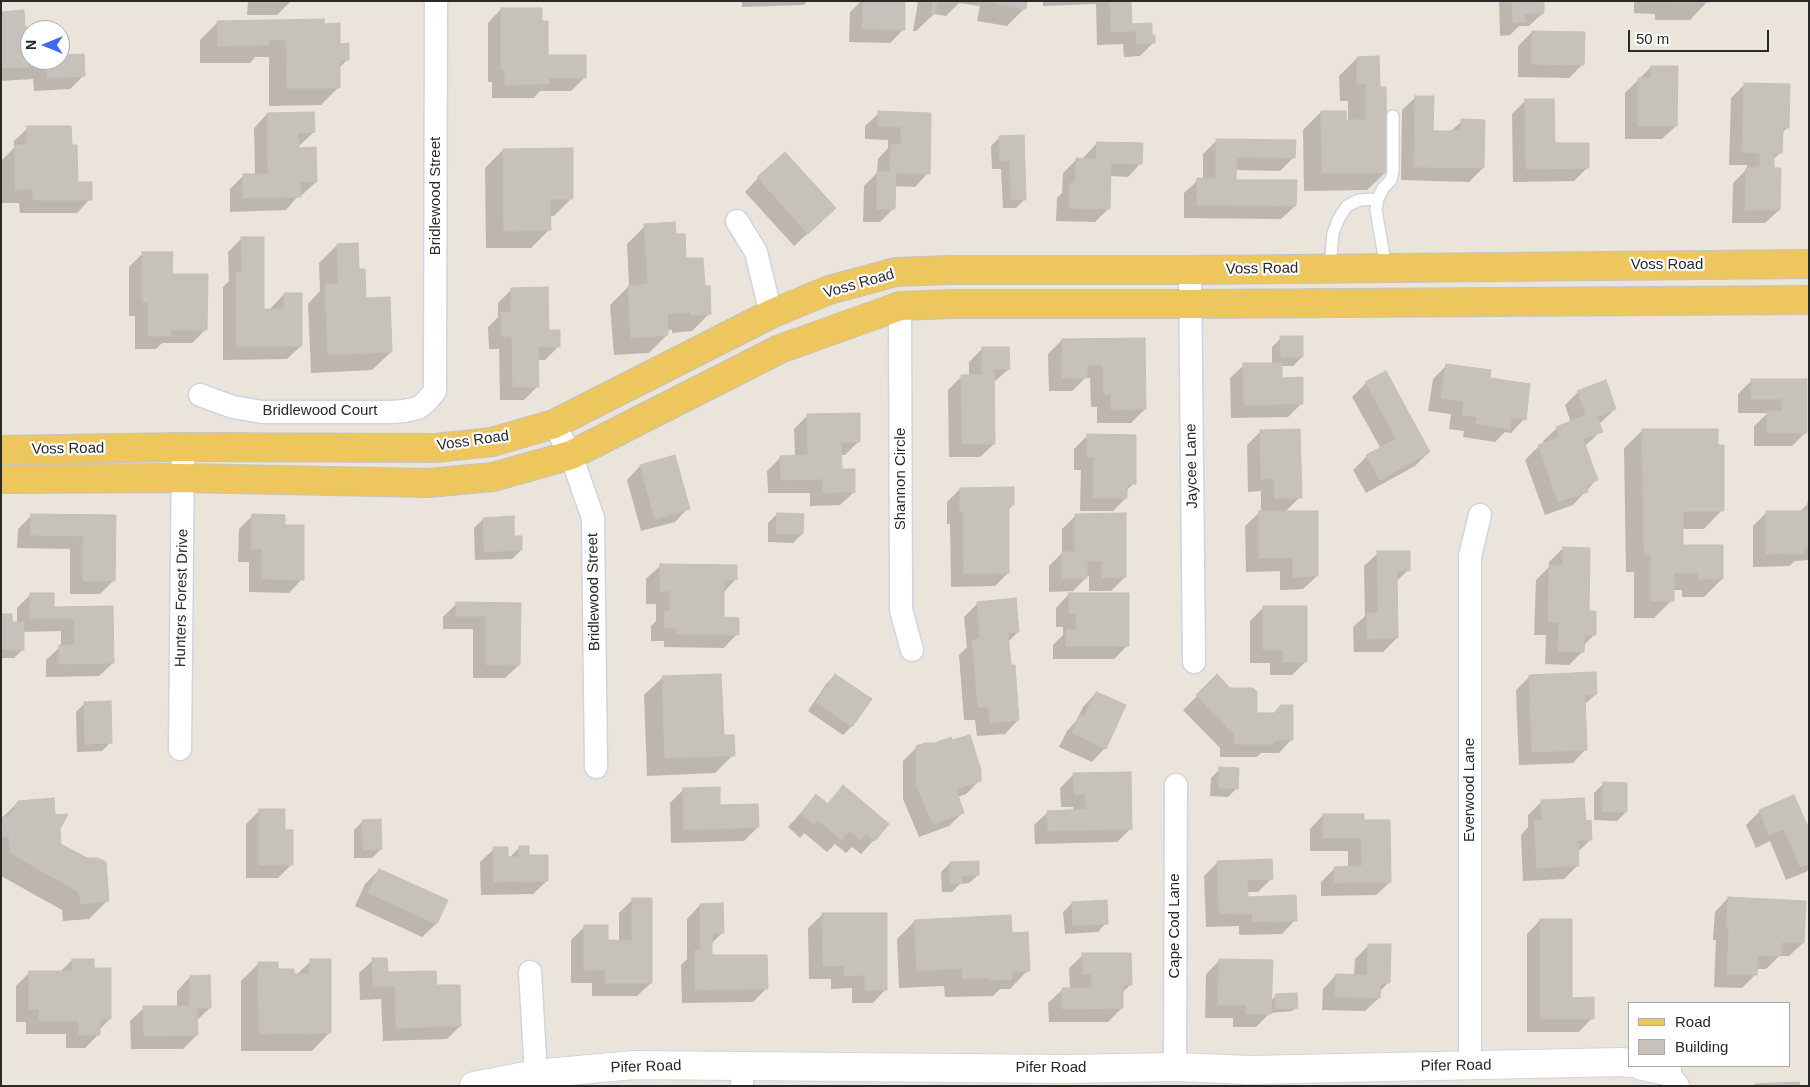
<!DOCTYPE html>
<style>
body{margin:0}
#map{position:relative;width:1810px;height:1087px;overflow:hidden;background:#ebe4db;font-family:Helvetica,sans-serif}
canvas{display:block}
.frame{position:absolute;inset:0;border:2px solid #292929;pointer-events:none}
.legend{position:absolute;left:1628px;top:1002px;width:162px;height:65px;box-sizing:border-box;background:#fff;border:1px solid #a9a9a9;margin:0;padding:6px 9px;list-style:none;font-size:15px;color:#292929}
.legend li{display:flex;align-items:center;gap:10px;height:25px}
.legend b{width:25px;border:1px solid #a9a9a9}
.north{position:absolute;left:20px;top:20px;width:50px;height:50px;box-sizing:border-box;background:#fff;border:1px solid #a9a9a9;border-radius:50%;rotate:270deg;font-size:14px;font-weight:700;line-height:20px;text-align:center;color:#292929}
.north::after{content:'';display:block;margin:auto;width:18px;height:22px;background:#3e68f5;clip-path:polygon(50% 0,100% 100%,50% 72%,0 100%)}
.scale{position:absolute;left:1628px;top:30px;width:141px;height:22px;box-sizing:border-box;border:2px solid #292929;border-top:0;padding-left:6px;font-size:15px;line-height:18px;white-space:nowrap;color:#292929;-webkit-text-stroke:4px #fff;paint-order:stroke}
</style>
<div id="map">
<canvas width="1810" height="1087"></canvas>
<div class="frame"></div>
<ul class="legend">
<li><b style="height:6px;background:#edc65e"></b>Road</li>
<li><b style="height:14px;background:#c6c1bb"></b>Building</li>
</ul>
<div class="north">N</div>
<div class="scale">50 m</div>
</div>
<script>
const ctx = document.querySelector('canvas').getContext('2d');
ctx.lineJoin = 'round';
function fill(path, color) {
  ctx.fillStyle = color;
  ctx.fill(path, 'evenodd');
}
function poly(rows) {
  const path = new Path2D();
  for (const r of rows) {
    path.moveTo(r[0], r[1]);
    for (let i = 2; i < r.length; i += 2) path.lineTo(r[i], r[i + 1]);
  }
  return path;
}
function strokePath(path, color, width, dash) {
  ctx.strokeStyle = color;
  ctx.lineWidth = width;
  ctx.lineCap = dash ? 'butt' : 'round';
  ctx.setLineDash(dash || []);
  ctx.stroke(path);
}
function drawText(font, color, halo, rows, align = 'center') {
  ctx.font = font + ' Helvetica,sans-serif';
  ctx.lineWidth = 4.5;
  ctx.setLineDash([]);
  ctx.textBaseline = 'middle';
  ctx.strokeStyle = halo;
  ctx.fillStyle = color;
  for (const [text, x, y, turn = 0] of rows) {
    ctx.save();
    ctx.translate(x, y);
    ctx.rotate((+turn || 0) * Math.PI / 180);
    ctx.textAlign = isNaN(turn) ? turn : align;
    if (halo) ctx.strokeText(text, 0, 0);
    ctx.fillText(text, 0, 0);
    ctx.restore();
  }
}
fill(poly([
 [248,1,291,1,277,15,247,15],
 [742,1,807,1,804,5,742,7],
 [861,1,904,1,903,30,890,43,849,42,850,12],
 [914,1,1026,1,1025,8,1007,26,977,21,980,6,959,3,946,16,934,14,916,31,913,31,918,2],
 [1043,1,1130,1,1131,26,1151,36,1154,42,1140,56,1124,57,1123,44,1097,45,1096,4,1043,6],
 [1499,1,1543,1,1543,13,1529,26,1519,26,1510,35,1500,36],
 [1634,1,1708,1,1690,20,1655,20,1655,14,1634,13],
 [501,9,540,22,547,56,585,77,571,91,540,91,534,98,492,98,492,82,488,82,488,23],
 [1,13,24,28,54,30,30,30,30,60,60,60,60,56,83,76,70,89,34,91,33,79,1,81],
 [218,22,323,25,339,45,348,59,339,68,339,87,321,105,269,106,269,57,255,57,250,63,200,63,200,40],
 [1532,32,1583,64,1569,78,1518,77,1518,46],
 [1357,58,1378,58,1386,172,1367,190,1304,191,1303,130,1321,112,1348,121,1348,101,1340,101,1339,76],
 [1651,67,1676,126,1662,139,1625,139,1625,93],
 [1744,85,1788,127,1781,134,1781,152,1773,160,1779,210,1765,223,1732,223,1733,183,1747,169,1747,165,1729,165,1731,98],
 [1416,97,1432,132,1450,132,1462,121,1483,168,1469,182,1401,180,1402,110],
 [1526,100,1553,144,1588,167,1574,181,1513,182,1512,114],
 [879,113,930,114,928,173,915,187,894,186,893,209,880,222,863,222,864,186,877,173,878,159,888,148,888,140,865,139,865,126],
 [267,114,314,132,300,145,297,146,316,182,302,195,299,195,286,210,230,212,230,189,243,176,255,175,254,128],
 [28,128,70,146,76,183,90,199,77,213,20,213,19,203,2,203,2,160,14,148,14,141],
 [1000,137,1023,137,1025,199,1016,208,1003,208,1001,169,992,169,991,146],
 [1217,140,1294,157,1280,171,1235,170,1235,181,1295,206,1281,219,1184,218,1184,193,1198,180,1203,180,1203,154],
 [1097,143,1141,163,1128,177,1110,176,1108,209,1095,222,1056,221,1057,198,1062,193,1063,173,1076,160,1084,160,1084,157],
 [503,150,572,198,554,216,549,216,549,230,531,248,486,248,485,168],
 [758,178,821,221,794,246,745,192],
 [645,226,674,236,685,260,704,287,710,313,692,331,672,333,672,330,667,330,667,335,649,353,614,355,610,305,629,286,627,244],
 [242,238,263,311,271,311,271,308,284,294,301,346,287,359,223,360,223,287,229,281,228,252],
 [337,245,358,271,365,299,391,352,372,370,311,373,308,304,320,291,319,263],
 [143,253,171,275,206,329,192,343,162,343,156,349,135,349,135,316,129,316,129,267],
 [511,290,548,332,559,346,545,360,537,360,538,386,524,400,500,400,499,349,489,349,488,327,498,317,498,303],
 [1281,338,1302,357,1293,366,1280,366,1281,379,1302,403,1288,417,1231,418,1230,378,1244,365,1272,364,1272,347],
 [1144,339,1145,409,1131,423,1097,423,1097,407,1091,407,1090,378,1085,378,1072,391,1049,391,1048,354,1062,340],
 [983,348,1009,369,993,383,994,444,980,457,949,457,948,390,962,376,969,376,969,362],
 [1446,366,1488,379,1524,419,1511,433,1505,432,1495,442,1463,437,1464,431,1449,429,1451,414,1428,411,1433,379],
 [1752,380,1806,380,1806,432,1792,446,1754,446,1754,426,1768,413,1738,413,1738,394],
 [1366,383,1429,452,1415,466,1366,493,1353,470,1367,456,1381,449,1352,397],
 [1578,392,1615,409,1599,424,1601,431,1585,446,1597,479,1573,505,1545,515,1525,460,1539,446,1544,444,1543,441,1557,428,1571,423,1565,405],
 [808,415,859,441,845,455,840,455,840,470,854,492,840,505,810,506,810,493,768,493,767,471,781,457,795,457,794,429],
 [1643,430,1722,510,1704,529,1682,529,1682,546,1722,579,1704,597,1682,597,1682,590,1672,590,1672,600,1654,618,1634,618,1634,572,1626,572,1624,448],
 [1261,431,1300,497,1285,512,1317,576,1303,589,1280,590,1280,571,1246,572,1245,526,1259,513,1261,513,1261,491,1248,492,1247,445],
 [1088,435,1134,483,1126,491,1126,498,1113,511,1080,511,1081,470,1074,470,1074,449],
 [674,457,688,508,675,522,641,531,627,480,640,466],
 [960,489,1013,505,1008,510,1008,573,995,586,951,587,950,524,947,524,947,502],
 [1809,503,1809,560,1795,561,1789,566,1753,567,1753,526,1766,513,1799,512],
 [777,514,802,534,793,543,768,542,768,523],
 [1076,515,1125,577,1111,591,1089,591,1089,575,1073,591,1049,592,1049,566,1062,553,1062,529],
 [31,516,114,517,114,580,100,594,70,594,70,549,17,548,18,529],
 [252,516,284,526,302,579,289,593,249,592,249,562,238,562,239,529],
 [483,519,521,550,512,559,475,560,474,528],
 [1563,548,1594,635,1583,646,1583,651,1569,665,1545,664,1546,635,1534,635,1536,580,1549,567,1549,562],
 [1378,553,1408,570,1396,582,1397,638,1383,652,1354,652,1353,627,1365,616,1364,566],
 [660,566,736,579,723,593,722,619,737,634,724,648,664,647,664,641,651,641,651,626,656,621,656,604,646,604,646,579],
 [31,594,53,608,112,607,113,663,99,676,46,677,46,660,61,646,61,631,23,632,23,649,14,658,1,658,1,615,11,623,17,623,17,608],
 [1069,594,1128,645,1114,659,1053,659,1053,645,1063,635,1063,627,1056,627,1056,608],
 [457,603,520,604,519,665,505,678,473,678,473,629,443,629,443,617],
 [978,603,1018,632,1008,642,1018,720,1005,734,977,736,975,720,964,720,959,655,967,647,964,617],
 [1264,607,1305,662,1292,675,1270,675,1270,663,1250,663,1250,621],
 [835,675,852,726,843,735,808,711,826,684],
 [1217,676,1256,714,1292,739,1279,753,1261,753,1257,757,1220,757,1220,748,1183,710],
 [1530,676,1596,694,1584,705,1586,749,1573,763,1519,765,1516,690],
 [663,677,722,736,733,755,715,773,647,776,644,695],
 [1096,693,1105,748,1092,762,1059,747,1067,731,1076,721,1083,707],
 [85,703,111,742,102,751,77,752,76,712],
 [917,747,980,780,966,794,958,797,963,812,949,826,919,837,903,799,903,761],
 [1220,769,1237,788,1228,797,1210,796,1211,778],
 [1074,774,1131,828,1117,842,1035,844,1034,825,1048,812,1073,811,1073,807,1061,807,1060,788],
 [1603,784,1626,812,1617,821,1594,820,1594,793],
 [843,787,874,840,861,854,852,847,846,853,835,844,827,852,804,833,800,838,788,827,816,796,826,805],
 [684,789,719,807,758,827,744,841,671,843,670,803],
 [1542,801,1584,822,1591,839,1577,853,1578,865,1564,879,1523,881,1521,835,1528,827,1528,815],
 [18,802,54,816,60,845,107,901,89,919,63,921,62,910,1,876,1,819],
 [259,811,284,831,292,864,278,878,246,878,246,824],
 [1760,811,1809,832,1809,869,1806,872,1786,880,1770,841,1756,848,1746,825],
 [1323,815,1363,821,1390,882,1376,895,1321,896,1321,882,1335,868,1348,868,1348,851,1310,851,1310,829],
 [363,821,381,849,372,858,354,858,354,830],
 [519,848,528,856,547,881,533,894,481,895,480,862,494,849,508,859],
 [1218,862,1272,878,1258,892,1246,892,1247,898,1295,920,1282,934,1239,935,1239,926,1206,927,1204,876],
 [950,863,978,875,969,883,960,884,952,892,942,892,941,872],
 [379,870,446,901,436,924,422,937,355,906,365,884],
 [1728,898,1803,943,1789,956,1779,956,1766,969,1756,969,1755,975,1742,988,1714,987,1716,940,1713,940,1715,912],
 [633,899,651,983,637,996,592,996,592,983,571,983,571,940,585,926,607,942,619,942,619,913],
 [1072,903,1106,923,1098,932,1065,934,1063,912],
 [700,905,722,933,711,944,711,957,766,989,753,1002,682,1003,681,965,687,959,687,919],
 [822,915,886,989,873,1003,852,1003,852,988,831,989,831,979,809,979,808,928],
 [1540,920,1571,999,1592,1018,1579,1032,1527,1032,1527,934],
 [915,921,1010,934,1028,970,1010,989,1000,989,993,996,945,997,944,986,899,988,897,939],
 [1369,945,1389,982,1379,992,1379,998,1365,1011,1322,1010,1323,989,1336,975,1354,976,1355,959],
 [1083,955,1131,984,1122,993,1122,1008,1108,1022,1049,1022,1048,1003,1062,990,1070,989,1069,968],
 [72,960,93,969,110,1019,99,1030,99,1034,85,1048,66,1048,66,1034,26,1034,26,1022,16,1022,16,986,30,972,60,972],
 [373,960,387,974,436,987,460,1026,447,1039,383,1041,381,999,360,1000,359,973],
 [1220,960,1270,1001,1276,996,1297,1007,1292,1011,1270,1013,1256,1027,1233,1027,1233,1018,1205,1018,1206,974],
 [311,961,330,1032,312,1051,241,1051,241,981,259,963,292,975,296,975],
 [190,977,210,1008,196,1021,197,1035,183,1049,131,1049,130,1021,144,1008,177,1007,177,991]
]), '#0003');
const building = poly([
 [863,1,905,1,905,30,862,29,863,1],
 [933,1,937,1,935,14,931,13,933,1],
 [995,1,1027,1,1026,9,994,3,995,1],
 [1110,1,1131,1,1132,24,1152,23,1152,35,1155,35,1155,43,1137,44,1136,31,1111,32,1110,1],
 [1512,1,1544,1,1544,13,1524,14,1525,22,1513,23,1512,1],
 [1673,1,1710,1,1710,2,1673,2,1673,1],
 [501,8,542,8,542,21,548,21,548,55,586,55,586,78,549,78,549,84,505,85,505,69,501,69,501,8],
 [24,10,25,27,55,26,55,30,30,30,30,60,60,60,60,55,84,54,85,76,47,78,47,66,1,68,1,12,24,10],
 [324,19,324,24,340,23,340,44,349,43,349,60,340,60,340,88,287,88,286,39,269,40,269,45,218,46,217,21,324,19],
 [1532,31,1585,32,1584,65,1531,64,1532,31],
 [1379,56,1380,87,1386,87,1387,173,1322,173,1321,111,1346,111,1346,120,1366,120,1366,84,1357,84,1357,57,1379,56],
 [1651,66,1678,66,1677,126,1638,126,1638,78,1651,78,1651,66],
 [1744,83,1790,84,1789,128,1783,128,1782,153,1742,152,1744,83],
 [1415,96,1434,96,1433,131,1461,131,1461,119,1485,120,1484,168,1414,167,1415,96],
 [1525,99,1554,99,1555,143,1589,143,1589,168,1526,169,1525,99],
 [878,111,931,113,930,174,896,173,895,209,877,209,877,171,890,172,891,144,901,144,901,127,878,126,878,111],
 [314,112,315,132,298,133,299,148,316,147,317,182,300,182,301,197,243,198,243,174,268,174,267,113,314,112],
 [27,126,71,126,72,145,77,145,78,182,92,182,92,200,33,200,33,189,15,190,15,145,27,145,27,126],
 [1024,135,1026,200,1011,200,1010,160,1000,161,999,136,1024,135],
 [1216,139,1296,140,1295,158,1237,157,1236,180,1297,180,1296,206,1197,205,1197,178,1216,179,1216,139],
 [1097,142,1143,143,1142,164,1111,163,1110,209,1069,208,1070,183,1075,183,1076,158,1096,159,1097,142],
 [573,148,573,199,550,199,551,230,504,231,503,149,573,148],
 [785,152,836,208,808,234,757,177,785,152],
 [1760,153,1774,154,1774,168,1781,168,1780,210,1745,210,1746,168,1760,168,1760,153],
 [675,222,676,234,685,234,686,258,703,258,705,286,710,286,711,314,690,315,690,312,667,313,668,335,631,338,628,286,648,284,644,224,675,222],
 [241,237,264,237,264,309,284,309,284,293,302,293,302,346,236,347,236,272,242,272,241,237],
 [358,243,359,269,365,269,366,298,390,297,392,352,328,355,325,284,338,284,337,244,358,243],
 [142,252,173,252,172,274,208,274,207,330,171,330,171,336,148,336,148,303,142,302,142,252],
 [548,287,549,330,560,330,560,347,538,347,539,387,513,387,512,336,502,336,501,312,511,312,511,288,548,287],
 [1280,336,1303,336,1303,357,1281,357,1280,336],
 [1145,338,1146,409,1111,410,1111,394,1104,394,1103,365,1087,365,1087,378,1062,378,1062,339,1145,338],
 [982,347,1009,347,1010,369,994,369,995,444,962,444,961,375,982,375,982,347],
 [1243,363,1282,363,1282,378,1303,377,1303,404,1244,405,1243,363],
 [1446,364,1491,370,1490,378,1530,384,1526,420,1511,418,1510,429,1476,424,1477,417,1462,415,1464,401,1441,398,1446,364],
 [1386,371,1430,452,1380,480,1366,455,1396,439,1365,382,1386,371],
 [1751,379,1807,379,1807,433,1767,433,1767,411,1782,411,1782,399,1751,399,1751,379],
 [1606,380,1616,409,1597,417,1603,432,1583,439,1598,480,1586,485,1588,492,1558,502,1538,445,1560,437,1556,427,1586,415,1577,391,1606,380],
 [860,413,860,442,841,442,842,469,855,469,855,492,823,493,823,479,781,480,780,456,808,455,807,414,860,413],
 [1300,429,1302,498,1274,498,1274,478,1261,479,1260,430,1300,429],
 [1642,429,1718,429,1718,445,1724,445,1724,511,1683,511,1683,545,1723,545,1723,579,1699,579,1699,573,1674,573,1674,601,1651,601,1651,555,1644,555,1642,429],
 [1087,434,1136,435,1136,484,1127,484,1127,498,1093,498,1094,457,1087,457,1087,434],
 [675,455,690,509,655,519,640,465,675,455],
 [1014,487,1014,505,1009,505,1009,573,964,574,963,511,960,511,960,488,1014,487],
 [1808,502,1809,547,1804,548,1804,553,1766,554,1766,511,1808,511,1808,502],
 [1259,511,1318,511,1318,576,1293,577,1293,558,1259,558,1259,511],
 [777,513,804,514,803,534,776,534,777,513],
 [1126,513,1126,577,1102,578,1102,561,1087,561,1087,578,1062,579,1062,552,1075,552,1075,514,1126,513],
 [31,514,116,515,115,581,83,581,83,536,30,535,31,514],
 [252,514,285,515,285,525,304,525,304,580,262,579,262,549,251,549,252,514],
 [514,516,514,536,522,536,522,550,484,552,483,518,514,516],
 [1563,547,1590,548,1589,611,1596,611,1596,635,1585,635,1584,652,1558,651,1559,622,1548,622,1549,565,1562,566,1563,547],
 [1377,551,1410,551,1410,571,1397,571,1398,638,1367,639,1367,613,1378,613,1377,551],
 [660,564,737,565,737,580,724,580,724,617,739,618,739,635,677,634,677,628,664,628,665,611,670,611,670,591,660,591,660,564],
 [30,593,54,593,54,607,113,606,114,663,59,664,59,645,74,645,74,618,30,619,30,593],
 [1069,593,1129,593,1129,646,1066,646,1066,630,1076,630,1076,614,1069,614,1069,593],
 [1016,598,1019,632,1008,633,1011,665,1015,665,1019,720,990,723,989,707,978,707,972,640,980,639,977,602,1016,598],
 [456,602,521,603,520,665,486,665,486,616,456,616,456,602],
 [1263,606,1307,606,1307,662,1283,662,1283,650,1263,650,1263,606],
 [1,614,12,614,12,622,24,622,24,650,1,649,1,614],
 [1596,672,1597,694,1585,695,1587,750,1532,752,1529,675,1596,672],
 [721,674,724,735,734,735,735,756,665,758,662,676,721,674],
 [835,674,872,699,852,727,816,702,835,674],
 [1217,674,1230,688,1253,688,1257,692,1257,713,1274,713,1281,705,1293,705,1293,740,1275,740,1272,744,1234,744,1234,734,1196,695,1217,674],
 [1096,692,1126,705,1106,749,1072,733,1080,715,1084,717,1096,692],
 [111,701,112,743,85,744,84,702,111,701],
 [970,735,981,770,981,781,956,789,964,813,933,824,916,785,916,746,925,743,935,743,951,737,952,740,970,735],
 [1219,767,1239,768,1238,789,1219,788,1219,767],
 [1131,772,1132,829,1048,831,1047,811,1086,809,1086,794,1074,794,1073,773,1131,772],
 [1603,782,1627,783,1627,812,1602,812,1603,782],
 [843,785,889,824,875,841,866,834,861,840,849,831,842,840,818,820,814,825,801,813,816,794,828,804,843,785],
 [720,787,720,805,758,804,759,827,684,830,683,788,720,787],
 [1794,795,1809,829,1809,864,1800,867,1784,829,1769,835,1759,810,1794,795],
 [54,798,55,815,68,814,60,829,61,844,87,858,98,858,106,862,109,901,81,904,79,892,10,853,9,836,1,837,1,817,9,817,18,801,54,798],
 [1584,798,1586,821,1591,820,1592,840,1578,840,1579,866,1537,868,1534,820,1542,820,1541,800,1584,798],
 [259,809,285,809,285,830,293,830,293,865,259,865,259,809],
 [1323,814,1364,814,1364,820,1390,820,1391,882,1334,883,1334,867,1362,866,1361,838,1323,838,1323,814],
 [381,819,382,849,363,850,362,820,381,819],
 [519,846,529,846,529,855,548,855,548,881,494,882,493,847,508,847,508,857,519,857,519,846],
 [1272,859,1273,879,1247,880,1248,897,1296,895,1297,921,1252,922,1252,913,1219,914,1217,861,1272,859],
 [979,861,979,875,962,876,962,883,950,884,950,862,979,861],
 [379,869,448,900,437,924,368,893,379,869],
 [1728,897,1806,901,1804,943,1782,942,1781,956,1758,955,1757,975,1727,974,1729,927,1726,927,1728,897],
 [632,898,652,898,652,983,605,983,605,970,584,970,584,925,608,925,608,940,632,941,632,898],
 [1107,900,1108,924,1073,925,1072,902,1107,900],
 [723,903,724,933,712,933,712,955,767,955,768,989,695,990,695,950,700,950,700,904,723,903],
 [822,913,887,913,887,990,865,990,865,975,844,976,844,966,823,966,822,913],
 [1011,915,1012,933,1028,932,1030,971,1012,972,1012,979,989,980,989,978,963,979,962,968,917,971,914,920,1011,915],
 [1540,919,1572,919,1572,998,1594,997,1594,1019,1540,1019,1540,919],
 [1368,944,1391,944,1390,983,1381,983,1380,998,1335,997,1336,974,1367,975,1368,944],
 [1082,953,1131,953,1132,985,1123,985,1123,1008,1062,1009,1062,988,1092,988,1091,974,1083,975,1082,953],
 [372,958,387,958,388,972,436,971,437,985,460,985,461,1026,396,1028,395,986,373,987,372,958],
 [72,959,94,959,94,968,111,968,111,1019,100,1019,100,1035,79,1035,79,1021,39,1021,39,1009,29,1009,29,971,72,971,72,959],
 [310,959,331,959,331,1033,259,1034,258,962,278,962,278,969,294,969,294,974,310,974,310,959],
 [1219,959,1273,960,1271,1014,1246,1014,1246,1005,1218,1005,1219,959],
 [210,975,211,1008,197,1008,198,1035,144,1036,143,1006,190,1006,190,976,210,975],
 [1297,993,1298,1008,1276,1009,1275,994,1297,993],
 [1799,1082,1800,1086,1755,1086,1755,1084,1799,1082]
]);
fill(building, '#c6c1bb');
strokePath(building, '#c6bfb5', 1);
const service = poly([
 [1330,268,1333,233,1339,218,1347,206,1359,200,1378,199],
 [1386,268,1376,210,1378,199,1383,188,1391,180,1393,172,1393,116]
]);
const minor = poly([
 [737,221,756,252,771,314],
 [1190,270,1194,662],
 [900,306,901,610,912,650],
 [200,395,233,407,262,412,391,412,404,411,418,408,426,402,435,391,436,1],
 [554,424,571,455,593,518,596,767],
 [180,749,183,447],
 [530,972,536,1074],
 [742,1066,742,1086],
 [1470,1066,1470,556,1480,515],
 [1175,1067,1176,785],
 [1667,1071,1678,1086]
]);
const tertiary = poly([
 [1642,1066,1667,1071],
 [474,1086,536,1074,633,1065,1065,1069,1175,1067,1250,1070,1621,1062,1629,1063]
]);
const primary = poly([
 [1,450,183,447,435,448,492,442,554,424,771,314,829,290,896,272,950,270,1190,270,1809,264],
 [1,479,183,478,428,483,493,477,571,455,780,349,900,306,951,304,1190,304,1809,300]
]);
strokePath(service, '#d0d4e2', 14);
strokePath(minor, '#d0d4e2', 25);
strokePath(tertiary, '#d0d4e2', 30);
strokePath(primary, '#c3c3c3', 30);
strokePath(service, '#fff', 11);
strokePath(minor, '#fff', 22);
strokePath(tertiary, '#fff', 28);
strokePath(primary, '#edc65e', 28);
drawText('15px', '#292929', '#fff', [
 ["Bridlewood Street",436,196,-90],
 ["Voss Road",1667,265],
 ["Voss Road",1262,269,-1],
 ["Voss Road",859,284,-16],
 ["Bridlewood Court",320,411],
 ["Voss Road",473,441,-8],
 ["Voss Road",68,449,-1],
 ["Jaycee Lane",1192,466,-91],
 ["Shannon Circle",901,479,-90],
 ["Bridlewood Street",594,592,-91],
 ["Hunters Forest Drive",182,598,-89],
 ["Everwood Lane",1470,790,-90],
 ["Cape Cod Lane",1175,926,-90],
 ["Pifer Road",1456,1066,-1],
 ["Pifer Road",646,1067,-2],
 ["Pifer Road",1051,1068]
]);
</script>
